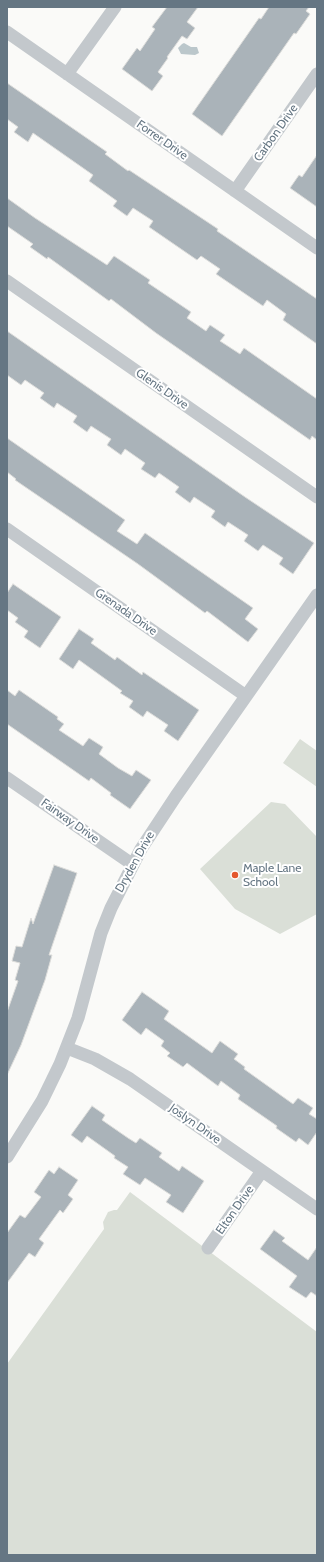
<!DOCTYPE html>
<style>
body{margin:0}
#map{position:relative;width:324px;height:1562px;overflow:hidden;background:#fafaf8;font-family:Cabin,sans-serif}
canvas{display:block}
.frame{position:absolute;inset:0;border:8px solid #657683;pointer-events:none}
</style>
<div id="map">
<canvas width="324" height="1562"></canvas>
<div class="frame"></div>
</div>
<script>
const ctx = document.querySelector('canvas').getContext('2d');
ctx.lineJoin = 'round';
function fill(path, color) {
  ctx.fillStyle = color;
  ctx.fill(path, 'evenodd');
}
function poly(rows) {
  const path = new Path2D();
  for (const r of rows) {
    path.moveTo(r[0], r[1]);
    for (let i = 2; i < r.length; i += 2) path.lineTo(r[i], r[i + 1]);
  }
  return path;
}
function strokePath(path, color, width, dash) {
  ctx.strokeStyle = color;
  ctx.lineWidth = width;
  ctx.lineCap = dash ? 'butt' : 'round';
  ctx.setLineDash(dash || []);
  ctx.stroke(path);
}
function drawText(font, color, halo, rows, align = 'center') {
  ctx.font = font + ' Cabin,sans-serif';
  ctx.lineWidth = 4;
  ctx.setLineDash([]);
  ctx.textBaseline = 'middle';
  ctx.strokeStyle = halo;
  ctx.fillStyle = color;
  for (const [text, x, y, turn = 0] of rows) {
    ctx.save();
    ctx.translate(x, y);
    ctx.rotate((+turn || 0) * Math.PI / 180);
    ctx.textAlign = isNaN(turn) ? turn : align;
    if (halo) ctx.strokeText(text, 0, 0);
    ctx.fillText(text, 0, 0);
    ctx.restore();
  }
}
fill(poly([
 [300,739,317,751,317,787,283,763],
 [271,802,285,804,317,837,317,914,280,934,235,909,200,869],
 [130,1192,317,1332,317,1555,7,1555,7,1364,104,1229,103,1222,108,1212,114,1210,117,1210]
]), '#dadfd7');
fill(poly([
 [184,43,191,47,197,47,199,53,195,55,181,54,178,48,182,44]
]), '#bbc7cb');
const building = poly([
 [167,7,198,7,187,22,195,28,187,39,182,36,167,57,168,58,158,72,163,76,152,91,122,69,137,48,140,51,155,29,152,27,167,7],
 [269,7,309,7,306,11,310,14,296,34,294,33,222,136,192,114,259,18,261,19,269,7],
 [7,83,107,152,105,154,128,171,129,170,218,229,217,231,317,299,317,344,283,320,286,314,267,300,263,306,216,274,220,269,201,256,197,260,149,227,153,221,133,208,127,216,113,206,117,201,89,181,93,175,33,133,28,142,14,132,18,127,7,119,7,83],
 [317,155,317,207,290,188,299,175,302,177,317,155],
 [7,198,35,218,107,265,114,256,150,280,148,283,191,312,187,318,206,331,210,325,225,335,220,341,240,354,244,348,317,399,317,440,312,436,310,440,156,333,111,299,109,301,48,257,47,259,30,247,33,244,7,226,7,198],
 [7,331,245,497,314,543,293,574,279,564,283,558,263,545,258,551,244,541,248,535,228,522,225,527,211,517,215,511,194,497,190,503,175,492,179,487,159,473,155,478,141,469,145,463,125,449,121,455,107,445,111,439,91,426,87,432,73,422,77,416,57,403,54,408,40,398,44,393,25,380,21,385,7,375,7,331],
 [7,438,125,520,117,531,137,544,145,533,253,608,245,619,258,629,248,642,207,611,205,613,138,564,15,480,16,479,7,472,7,438],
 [13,584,61,617,40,648,24,637,28,631,15,622,18,618,7,610,7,593,13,584],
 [79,629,94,639,91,643,115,660,117,657,142,675,143,672,199,710,178,741,164,731,168,725,147,711,143,717,129,707,133,701,120,693,122,691,79,660,73,669,59,659,79,629],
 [7,690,15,696,19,690,58,717,57,719,64,724,59,730,83,746,89,738,103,747,99,754,118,768,132,776,136,770,151,780,130,809,110,795,111,793,91,778,89,781,7,724,7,690],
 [54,865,77,873,49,955,52,955,45,980,21,1045,7,1075,7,1012,18,981,15,980,20,963,12,961,16,946,22,947,31,918,33,924,54,865],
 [142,992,169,1011,164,1019,212,1053,220,1041,238,1054,234,1059,245,1067,244,1069,293,1104,298,1098,313,1108,309,1114,317,1119,317,1132,308,1145,299,1138,296,1142,276,1128,277,1126,238,1099,240,1095,221,1081,218,1086,187,1063,183,1067,167,1056,170,1053,161,1046,164,1041,146,1028,141,1035,122,1020,142,992],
 [92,1106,105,1115,102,1120,128,1138,136,1143,140,1138,162,1153,159,1157,179,1171,182,1166,204,1181,183,1213,166,1202,171,1195,145,1178,140,1185,123,1174,128,1167,114,1158,115,1156,87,1136,82,1143,71,1135,92,1106],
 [59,1167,78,1180,68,1195,73,1199,63,1213,60,1210,39,1239,44,1243,35,1257,29,1253,7,1283,7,1233,20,1215,25,1218,41,1197,34,1192,49,1170,54,1174,59,1167],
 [274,1230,285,1238,282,1241,308,1260,317,1247,317,1296,311,1292,306,1298,289,1287,297,1276,260,1249,274,1230]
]);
fill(building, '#aab3b9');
strokePath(building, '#dcdcda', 1);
strokePath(poly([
 [7,32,317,248],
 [67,74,115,7],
 [235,191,317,74],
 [7,281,317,497],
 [7,529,246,696],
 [7,778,132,864],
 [67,1048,95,1059,130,1079,317,1209],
 [7,1157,42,1101,60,1064,78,1018,101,933,111,908,141,849,176,796,317,595],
 [208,1248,262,1171]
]), '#c3c8cc', 13);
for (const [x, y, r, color] of [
 [235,875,4,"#e4572e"]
]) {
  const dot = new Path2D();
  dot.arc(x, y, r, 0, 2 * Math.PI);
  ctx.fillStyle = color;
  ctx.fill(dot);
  strokePath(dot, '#fff', 1.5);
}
drawText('12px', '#657683', '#fff', [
 ["Carbon Drive",276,133,-55],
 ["Forrer Drive",162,140,35],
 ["Glenis Drive",162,389,35],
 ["Grenada Drive",126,612,35],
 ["Fairway Drive",70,821,35],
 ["Dryden Drive",135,862,-61],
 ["Joslyn Drive",195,1124,35],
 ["Elton Drive",235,1210,-55]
]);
drawText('12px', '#657683', '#fff', [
 ["Maple Lane",243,868],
 ["School",243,882]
], 'left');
</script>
